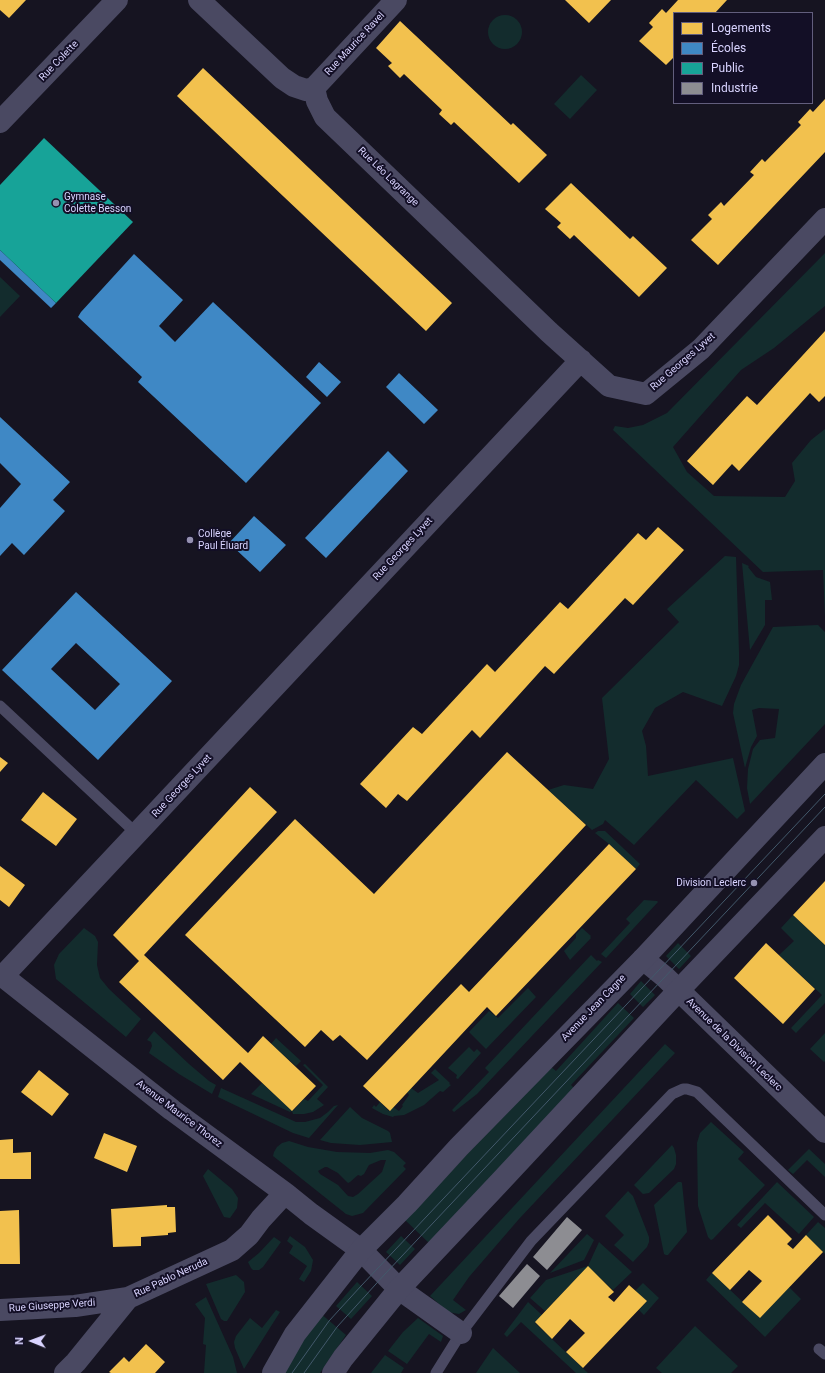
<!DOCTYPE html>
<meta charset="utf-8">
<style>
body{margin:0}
#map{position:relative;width:825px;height:1373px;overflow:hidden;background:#161421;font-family:Roboto,sans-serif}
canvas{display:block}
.legend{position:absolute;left:673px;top:12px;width:140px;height:92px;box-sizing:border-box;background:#130f26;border:1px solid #625e7d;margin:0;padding:5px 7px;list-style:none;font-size:12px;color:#d9d4ff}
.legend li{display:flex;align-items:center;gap:8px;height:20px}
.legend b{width:20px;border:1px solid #625e7d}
.north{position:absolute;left:12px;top:1321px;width:40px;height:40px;-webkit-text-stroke:3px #130f26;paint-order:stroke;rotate:271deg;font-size:11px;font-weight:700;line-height:16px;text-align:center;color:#d9d4ff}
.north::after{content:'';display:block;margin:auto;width:14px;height:18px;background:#d9d4ff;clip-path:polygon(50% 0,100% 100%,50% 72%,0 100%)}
</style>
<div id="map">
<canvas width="825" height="1373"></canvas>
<ul class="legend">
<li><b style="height:11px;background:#f2c14e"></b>Logements</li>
<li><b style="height:11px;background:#3f88c5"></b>Écoles</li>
<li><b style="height:11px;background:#17a398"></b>Public</li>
<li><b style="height:11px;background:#8d8d92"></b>Industrie</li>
</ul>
<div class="north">N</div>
</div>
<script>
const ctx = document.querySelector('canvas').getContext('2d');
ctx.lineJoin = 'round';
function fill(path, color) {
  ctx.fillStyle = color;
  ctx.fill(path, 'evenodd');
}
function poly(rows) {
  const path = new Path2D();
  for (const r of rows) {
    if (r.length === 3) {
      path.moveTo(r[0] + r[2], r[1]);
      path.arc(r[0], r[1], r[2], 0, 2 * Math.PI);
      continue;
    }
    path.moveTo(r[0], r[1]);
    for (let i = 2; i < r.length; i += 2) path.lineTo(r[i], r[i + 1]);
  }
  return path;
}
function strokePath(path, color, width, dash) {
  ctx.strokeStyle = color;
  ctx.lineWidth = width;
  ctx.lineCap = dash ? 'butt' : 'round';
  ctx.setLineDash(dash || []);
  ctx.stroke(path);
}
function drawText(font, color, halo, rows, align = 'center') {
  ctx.font = font + ' Roboto,sans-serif';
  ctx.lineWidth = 4;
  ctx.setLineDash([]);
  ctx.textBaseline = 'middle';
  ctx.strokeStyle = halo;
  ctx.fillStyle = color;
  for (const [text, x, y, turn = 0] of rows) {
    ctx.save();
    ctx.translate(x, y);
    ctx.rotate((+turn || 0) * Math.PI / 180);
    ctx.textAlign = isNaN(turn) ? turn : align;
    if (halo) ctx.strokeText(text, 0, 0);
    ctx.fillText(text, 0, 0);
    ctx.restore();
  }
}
fill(poly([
 [505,32,17],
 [581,75,597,90,570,119,554,104],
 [825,253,825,306,774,348,741,370,673,447,687,472,714,496,785,497,795,481,792,463,811,440,825,429,825,618,823,570,763,572,613,430,615,426,628,428,643,425,667,413],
 [0,277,20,296,0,317],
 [725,556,736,557,739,652,739,665,736,676,722,706,683,692,655,708,642,731,646,746,648,776,733,758,745,811,737,819,696,780,634,845,605,820,603,824,592,830,548,790,564,785,593,789,609,759,602,698,679,622,667,609],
 [742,563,749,566,748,567,756,577,770,582,772,600,765,600,765,625,750,650],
 [818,625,825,632,825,724,750,804,747,788,748,769,753,749,760,740,775,738,779,709,759,708,752,710,757,736,751,747,745,768,733,713,734,704,741,685,773,627],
 [598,831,605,831,640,864,636,869,609,844,595,833],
 [644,900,657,901,658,902,606,958,601,954,630,923,626,919],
 [793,915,825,945,825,1003,796,1033,791,1028,822,995,779,955,794,941,781,928],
 [84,928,95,936,98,942,97,965,100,978,109,989,141,1019,126,1037,56,979,54,965,59,954],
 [582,928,591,936,590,937,591,938,570,960,564,951,576,938,576,934],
 [678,943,691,956,679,969,666,956],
 [591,955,597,961,598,960,602,962,477,1094,454,1112,452,1110,489,1072,485,1068],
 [641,981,655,995,643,1007,630,994],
 [528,988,536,997,486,1049,469,1032,489,1011,498,1018],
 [618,1003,634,1018,571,1085,576,1090,430,1244,405,1220,550,1066,556,1071],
 [154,1031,189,1064,209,1081,216,1085,212,1094,179,1074,149,1053,152,1046,151,1042,147,1040],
 [825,1033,825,1061,824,1062,810,1049],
 [276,1038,301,1061,296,1066,271,1044],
 [665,1044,675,1053,519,1219,469,1277,453,1300,466,1310,459,1314,448,1312,430,1296],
 [469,1047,474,1052,477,1049,481,1053,458,1079,456,1078,457,1075,448,1068],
 [305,1064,328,1087,317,1099,324,1105,313,1112,304,1114,293,1114,292,1111,290,1112,251,1094,262,1083,293,1111,304,1099,308,1101,323,1085,303,1065],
 [435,1069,450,1083,449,1084,451,1085,443,1092,440,1091,424,1105,404,1115,394,1116,393,1117,383,1114,372,1108,374,1105,376,1107,380,1102,389,1111,393,1107,399,1111,403,1106,402,1105,409,1095,407,1092,411,1088,418,1093,439,1080,431,1073],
 [221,1088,296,1122,305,1122,320,1118,328,1112,334,1106,338,1105,309,1138,293,1133,218,1097],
 [350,1107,362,1118,388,1131,390,1133,392,1142,360,1145,331,1143,320,1140],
 [711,1122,744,1152,738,1159,765,1185,713,1239,711,1240,708,1237,698,1206,697,1143,700,1133],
 [289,1141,308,1147,337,1152,370,1153,388,1150,394,1152,406,1163,403,1166,406,1169,363,1213,352,1216,346,1214,273,1156,274,1152,277,1147,282,1143],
 [381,1160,386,1160,382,1172,358,1194,353,1197,348,1196,338,1185,320,1174,318,1171,325,1167,327,1167,338,1173,348,1183,350,1182,358,1175,361,1176,364,1174,369,1165],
 [672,1145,674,1148,676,1155,676,1164,674,1169,649,1193,643,1194,634,1185],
 [809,1149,825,1164,825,1177,807,1160,793,1174,788,1170],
 [208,1169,232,1189,238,1198,237,1208,230,1218,224,1217,203,1176],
 [678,1182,681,1182,682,1183,687,1232,668,1255,666,1255,664,1254,654,1205],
 [777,1182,814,1217,799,1234,765,1203,741,1228,737,1225],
 [628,1191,633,1196,649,1237,649,1242,647,1247,633,1262,614,1245,624,1235,605,1216],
 [818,1222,825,1228,825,1254,806,1235],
 [587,1234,594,1240,584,1260,550,1273],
 [290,1236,305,1247,313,1260,311,1271,304,1282,299,1279,307,1266,289,1253,293,1246,287,1241],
 [401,1236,415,1249,400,1265,386,1252],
 [274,1237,281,1242,263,1267,259,1270,253,1270,251,1268,248,1262,259,1253],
 [599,1242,632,1272,613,1290,588,1267,545,1311,530,1298,546,1280,588,1266],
 [712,1273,760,1318,789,1287,801,1299,765,1337,706,1280],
 [236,1275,244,1282,245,1292,227,1321,224,1321,221,1319,206,1284],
 [357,1282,372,1296,351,1319,336,1306],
 [643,1283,659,1298,644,1315,639,1310,647,1301,635,1291],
 [206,1297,233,1357,237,1373,204,1373,206,1345,203,1344,205,1318,195,1304],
 [528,1302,542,1315,535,1323,588,1373,576,1373,521,1322,507,1337,504,1334],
 [276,1310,280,1312,244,1369,235,1348,234,1342,236,1336,250,1318,262,1328],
 [320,1313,346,1335,320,1373,279,1373],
 [418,1318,443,1336,441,1342,429,1334,407,1364,388,1351,403,1332],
 [695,1326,738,1366,731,1373,662,1373,656,1368],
 [493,1348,520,1373,476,1373],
 [385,1355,404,1368,401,1373,371,1373]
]), '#132c2d');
fill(poly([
 [0,0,26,0,9,18,0,10],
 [565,0,611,0,589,23],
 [678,0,727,0,715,13,674,13,674,57,666,65,639,41,653,27,649,23,662,9,666,13],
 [400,21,511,125,513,123,547,155,519,183,454,122,451,125,439,114,442,110,404,74,400,78,388,66,392,63,376,48],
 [203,68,452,303,426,331,177,96],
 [825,99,825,152,718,265,691,240,712,219,708,215,721,202,724,206,754,175,750,172,762,159,765,162,801,125,798,122,810,109,813,112],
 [571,183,630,239,633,236,667,268,639,297,574,235,570,239,557,227,561,223,545,209],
 [825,331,825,396,819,402,810,393,739,471,732,464,713,485,687,461,747,396,757,405],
 [658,527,684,550,633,605,625,598,554,674,545,666,480,738,472,730,407,801,398,794,386,808,360,784,413,727,422,734,487,664,495,672,560,602,568,609,638,533,646,540],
 [507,752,586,825,367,1060,340,1035,333,1041,321,1030,305,1047,185,935,295,819,374,894],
 [0,757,8,763,0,772],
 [250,787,277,812,144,955,248,1053,263,1036,316,1086,292,1111,240,1062,223,1080,119,982,139,961,113,935],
 [43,792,77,819,56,846,21,820],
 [609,844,636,869,496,1016,487,1007,390,1111,363,1086,461,984,469,992],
 [0,866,25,885,9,907,0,900],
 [825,881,825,945,793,915],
 [766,943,815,989,783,1024,734,978],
 [39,1070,69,1094,52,1116,21,1092],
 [104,1133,137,1146,127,1172,94,1158],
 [13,1139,13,1153,31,1152,31,1179,0,1179,0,1140],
 [167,1205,167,1207,175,1207,176,1232,168,1233,168,1235,141,1237,141,1246,113,1247,111,1209],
 [19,1210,20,1264,0,1264,0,1211],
 [768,1215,792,1239,787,1244,793,1249,806,1235,823,1252,760,1318,742,1302,762,1281,749,1270,730,1290,712,1273],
 [588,1266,614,1292,608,1297,614,1302,629,1285,647,1301,583,1368,566,1352,585,1333,570,1319,552,1339,535,1322],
 [146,1344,165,1362,155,1373,111,1373,109,1372,124,1357,129,1362]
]), '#f2c14e');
fill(poly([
 [0,250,56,303,51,308,0,260],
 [134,254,183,300,159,326,175,342,213,302,321,403,246,483,138,382,142,377,78,317,81,312],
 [319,362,341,382,327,397,306,377],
 [399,373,438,410,424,424,386,387],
 [0,417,70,482,53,500,65,511,24,555,12,543,0,556,0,508,21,484,0,463],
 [388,451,408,471,326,558,305,538],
 [254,516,286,545,260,572,229,543],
 [76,592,172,681,98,760,2,670],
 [76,643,120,684,95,710,51,669]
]), '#3f88c5');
fill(poly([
 [44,138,133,222,56,303,0,250,0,185]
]), '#17a398');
fill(poly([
 [567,1217,582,1230,547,1270,533,1257],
 [527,1264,540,1276,513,1308,499,1296]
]), '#8d8d92');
strokePath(poly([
 [0,706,137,834],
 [819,1349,825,1354],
 [436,1373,461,1333,531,1241,672,1094,683,1089,687,1089,697,1092,825,1215]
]), '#4a4962', 11);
strokePath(poly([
 [199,0,282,78,294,86,306,90,314,88,317,101,325,117,549,332,609,386,646,394,701,349,825,219],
 [314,88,396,0],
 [0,122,117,0],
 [643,959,665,977,825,1132],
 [0,974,172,1110,285,1193,311,1214,361,1250,399,1289,461,1333],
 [3,976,581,360],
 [0,1310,75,1306,128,1298],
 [65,1373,76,1362,128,1298,232,1250,249,1235,261,1219,285,1193]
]), '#4a4962', 22);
strokePath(poly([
 [273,1373,295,1334,361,1250,407,1204,459,1147,643,959,825,764],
 [333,1373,343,1358,399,1289,500,1182,678,991,825,837]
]), '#4a4962', 22);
strokePath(poly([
 [292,1373,329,1321,361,1286,825,794],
 [304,1373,337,1327,385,1274,825,807]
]), '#43596b', 1);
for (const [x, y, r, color] of [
 [56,203,4,"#9591b1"],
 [190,540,4,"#9591b1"],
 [754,883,4,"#9591b1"]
]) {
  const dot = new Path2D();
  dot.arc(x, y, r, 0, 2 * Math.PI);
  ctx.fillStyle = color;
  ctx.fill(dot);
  strokePath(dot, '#130f26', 1.5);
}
drawText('10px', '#d9d4ff', '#130f26', [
 ["Rue Maurice Ravel",355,44,-47],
 ["Rue Colette",59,61,-46],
 ["Rue Léo Lagrange",388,177,44],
 ["Rue Georges Lyvet",683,362,-41],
 ["Rue Georges Lyvet",403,549,-47],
 ["Rue Georges Lyvet",182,786,-47],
 ["Avenue Jean Cagne",594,1008,-46],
 ["Avenue de la Division Leclerc",734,1045,44],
 ["Avenue Maurice Thorez",179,1114,37],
 ["Rue Pablo Neruda",171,1278,-25],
 ["Rue Giuseppe Verdi",52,1306,-4]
]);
drawText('10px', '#d9d4ff', '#130f26', [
 ["Gymnase",64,197],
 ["Colette Besson",64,209],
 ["Collège",198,534],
 ["Paul Éluard",198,546],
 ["Division Leclerc",746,883,"right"]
], 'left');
</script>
